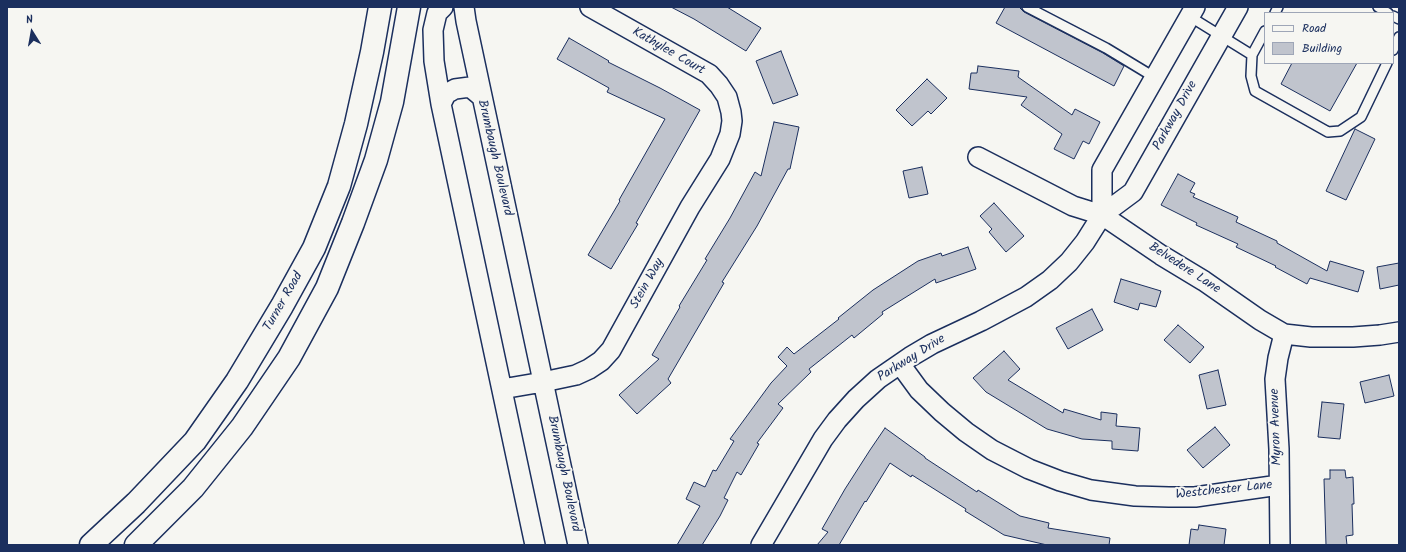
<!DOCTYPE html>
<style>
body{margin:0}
#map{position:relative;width:1406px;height:552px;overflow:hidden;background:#f6f6f2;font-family:Kalam,sans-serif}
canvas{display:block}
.frame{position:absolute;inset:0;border:8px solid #1b2f5e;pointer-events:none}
.legend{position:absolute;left:1264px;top:12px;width:130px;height:52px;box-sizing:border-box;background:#f6f6f2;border:1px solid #9ea6b7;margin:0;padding:5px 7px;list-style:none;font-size:12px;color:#1b2f5e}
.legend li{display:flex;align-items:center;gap:8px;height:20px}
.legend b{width:20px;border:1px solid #9ea6b7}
.north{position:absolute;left:12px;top:12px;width:40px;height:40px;-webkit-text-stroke:3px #f6f6f2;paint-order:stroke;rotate:349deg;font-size:11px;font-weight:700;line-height:16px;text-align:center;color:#1b2f5e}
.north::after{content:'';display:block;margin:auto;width:14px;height:18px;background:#1b2f5e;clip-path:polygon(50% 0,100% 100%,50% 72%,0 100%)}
</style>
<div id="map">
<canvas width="1406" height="552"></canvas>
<div class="frame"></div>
<ul class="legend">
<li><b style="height:5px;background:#f6f6f2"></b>Road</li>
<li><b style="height:11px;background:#c0c4cd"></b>Building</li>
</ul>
<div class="north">N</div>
</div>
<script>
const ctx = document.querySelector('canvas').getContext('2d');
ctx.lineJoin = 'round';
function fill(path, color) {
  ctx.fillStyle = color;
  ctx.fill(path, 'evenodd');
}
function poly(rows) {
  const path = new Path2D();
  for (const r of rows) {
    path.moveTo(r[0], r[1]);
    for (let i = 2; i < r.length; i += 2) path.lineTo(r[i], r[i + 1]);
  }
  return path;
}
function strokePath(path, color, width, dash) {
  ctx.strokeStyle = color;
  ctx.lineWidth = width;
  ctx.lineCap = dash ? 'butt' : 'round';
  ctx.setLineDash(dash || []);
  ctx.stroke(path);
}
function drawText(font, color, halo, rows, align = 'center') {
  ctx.font = font + ' Kalam,sans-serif';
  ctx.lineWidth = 4;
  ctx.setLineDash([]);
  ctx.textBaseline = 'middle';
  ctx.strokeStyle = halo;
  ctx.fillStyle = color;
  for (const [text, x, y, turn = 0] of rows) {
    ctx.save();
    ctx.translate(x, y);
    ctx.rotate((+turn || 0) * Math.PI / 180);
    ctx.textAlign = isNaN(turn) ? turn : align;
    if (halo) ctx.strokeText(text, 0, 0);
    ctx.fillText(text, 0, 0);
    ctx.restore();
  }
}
const building = poly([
 [671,7,727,7,761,28,746,51,694,19,671,7],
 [1005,7,1019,7,1024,12,1103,53,1124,66,1114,86,996,23,1005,7],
 [569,38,609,61,608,62,660,88,700,110,636,223,638,224,611,269,588,255,620,201,619,200,665,119,607,92,609,88,557,59,569,38],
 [781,51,798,95,773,104,756,61,781,51],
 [1292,63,1357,63,1330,111,1281,84,1292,63],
 [978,66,1019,71,1018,77,1072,115,1075,109,1100,122,1089,144,1083,141,1074,159,1054,149,1062,134,1021,105,1027,97,969,89,971,73,977,73,978,66],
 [927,79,947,98,931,114,928,111,912,126,896,110,927,79],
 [774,122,799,127,790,169,788,169,757,226,722,282,724,283,668,379,671,383,637,414,619,395,659,359,652,355,680,307,679,306,707,260,705,259,730,218,755,172,761,176,774,122],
 [1355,129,1375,139,1346,200,1326,191,1355,129],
 [922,167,928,194,909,198,903,171,922,167],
 [1178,174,1195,183,1190,192,1195,194,1193,197,1238,217,1236,222,1277,241,1277,243,1327,271,1330,261,1364,271,1358,292,1310,278,1307,284,1275,267,1276,266,1236,247,1238,244,1196,225,1197,223,1161,205,1178,174],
 [994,203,1024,236,1006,252,989,232,992,229,980,216,994,203],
 [968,247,976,269,936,283,935,279,882,312,883,314,854,338,852,335,809,369,811,372,778,404,783,408,757,443,759,444,741,475,737,472,724,498,728,500,720,516,702,545,677,545,700,506,686,499,694,482,705,487,713,470,716,471,734,441,730,439,771,383,787,366,778,357,787,347,794,354,839,319,838,318,873,290,918,261,941,253,942,256,968,247],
 [1399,263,1399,285,1380,289,1377,267,1399,263],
 [1121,279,1161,291,1156,307,1140,303,1138,310,1114,302,1121,279],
 [1092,309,1103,330,1068,349,1056,328,1092,309],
 [1178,325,1204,347,1190,363,1164,340,1178,325],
 [1004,351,1020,369,1008,380,1063,413,1064,409,1101,420,1101,412,1117,414,1116,426,1140,428,1138,451,1112,449,1112,441,1082,439,1047,429,986,392,973,378,1004,351],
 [1218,370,1226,405,1207,409,1199,375,1218,370],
 [1389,375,1394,396,1365,403,1360,382,1389,375],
 [1322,402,1344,404,1340,439,1318,437,1322,402],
 [1215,427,1230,445,1203,468,1187,450,1215,427],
 [885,428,925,457,925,458,977,492,978,490,1020,516,1049,523,1048,528,1110,538,1109,545,1047,545,1004,535,965,511,966,509,912,475,911,477,890,463,866,502,865,501,839,545,817,545,828,532,822,529,845,489,870,450,885,428],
 [1330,470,1345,470,1346,478,1353,477,1354,504,1352,504,1353,535,1346,536,1347,545,1326,545,1324,479,1330,479,1330,470],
 [1199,525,1226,529,1224,545,1189,545,1191,529,1198,530,1199,525]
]);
fill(building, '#c0c4cd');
strokePath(building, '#1b2f5e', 1);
const lane = poly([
 [1027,7,1106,48,1154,77],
 [1378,7,1388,13],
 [1275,13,1278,7],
 [1189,16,1252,55],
 [1393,16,1399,19],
 [1265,31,1252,55,1251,76,1255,91,1328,132,1340,131,1361,117,1387,63],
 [1393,50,1399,37]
]);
const street = poly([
 [443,7,437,13,433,30,434,61,441,104,535,545],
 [464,7,466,21,578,545],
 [441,104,446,94,455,89,470,87,482,97],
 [978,157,1073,206,1102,215,1161,255,1204,281,1260,320,1284,334,1311,337,1353,337,1380,335,1399,332],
 [1102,215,1102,170,1195,7],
 [900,364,919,390,942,412,966,432,992,450,1029,469,1060,481,1091,490,1135,496,1169,497,1195,497,1279,485],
 [502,389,543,382,576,375,589,369,601,361,611,350,690,207,720,159,730,134,732,121,731,112,727,97,719,85,709,74,590,7],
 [761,545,823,439,837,420,856,399,878,379,910,357,932,344,981,321,1026,297,1050,280,1069,262,1085,242,1102,215,1133,192,1238,7],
 [1280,545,1279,449,1275,379,1278,358,1284,334]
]);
const primary = poly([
 [91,545,136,503,195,441,237,381,282,306,314,248,339,186,356,124,372,52,380,7],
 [136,545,193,488,242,427,289,358,327,288,353,223,376,160,392,102,409,7]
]);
strokePath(lane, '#1b2f5e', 12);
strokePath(street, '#1b2f5e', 22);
strokePath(primary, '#1b2f5e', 25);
strokePath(lane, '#f6f6f2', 9);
strokePath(street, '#f6f6f2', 19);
strokePath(primary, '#f6f6f2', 22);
drawText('13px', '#1b2f5e', '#f6f6f2', [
 ["Kathylee Court",668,52,30],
 ["Parkway Drive",1176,116,-61],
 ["Brumbaugh Boulevard",494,158,77],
 ["Belvedere Lane",1184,269,33],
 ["Stein Way",648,284,-61],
 ["Turner Road",284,302,-60],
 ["Parkway Drive",912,359,-32],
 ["Myron Avenue",1277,427,-92],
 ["Brumbaugh Boulevard",563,474,78],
 ["Westchester Lane",1224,491,-6]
]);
</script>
